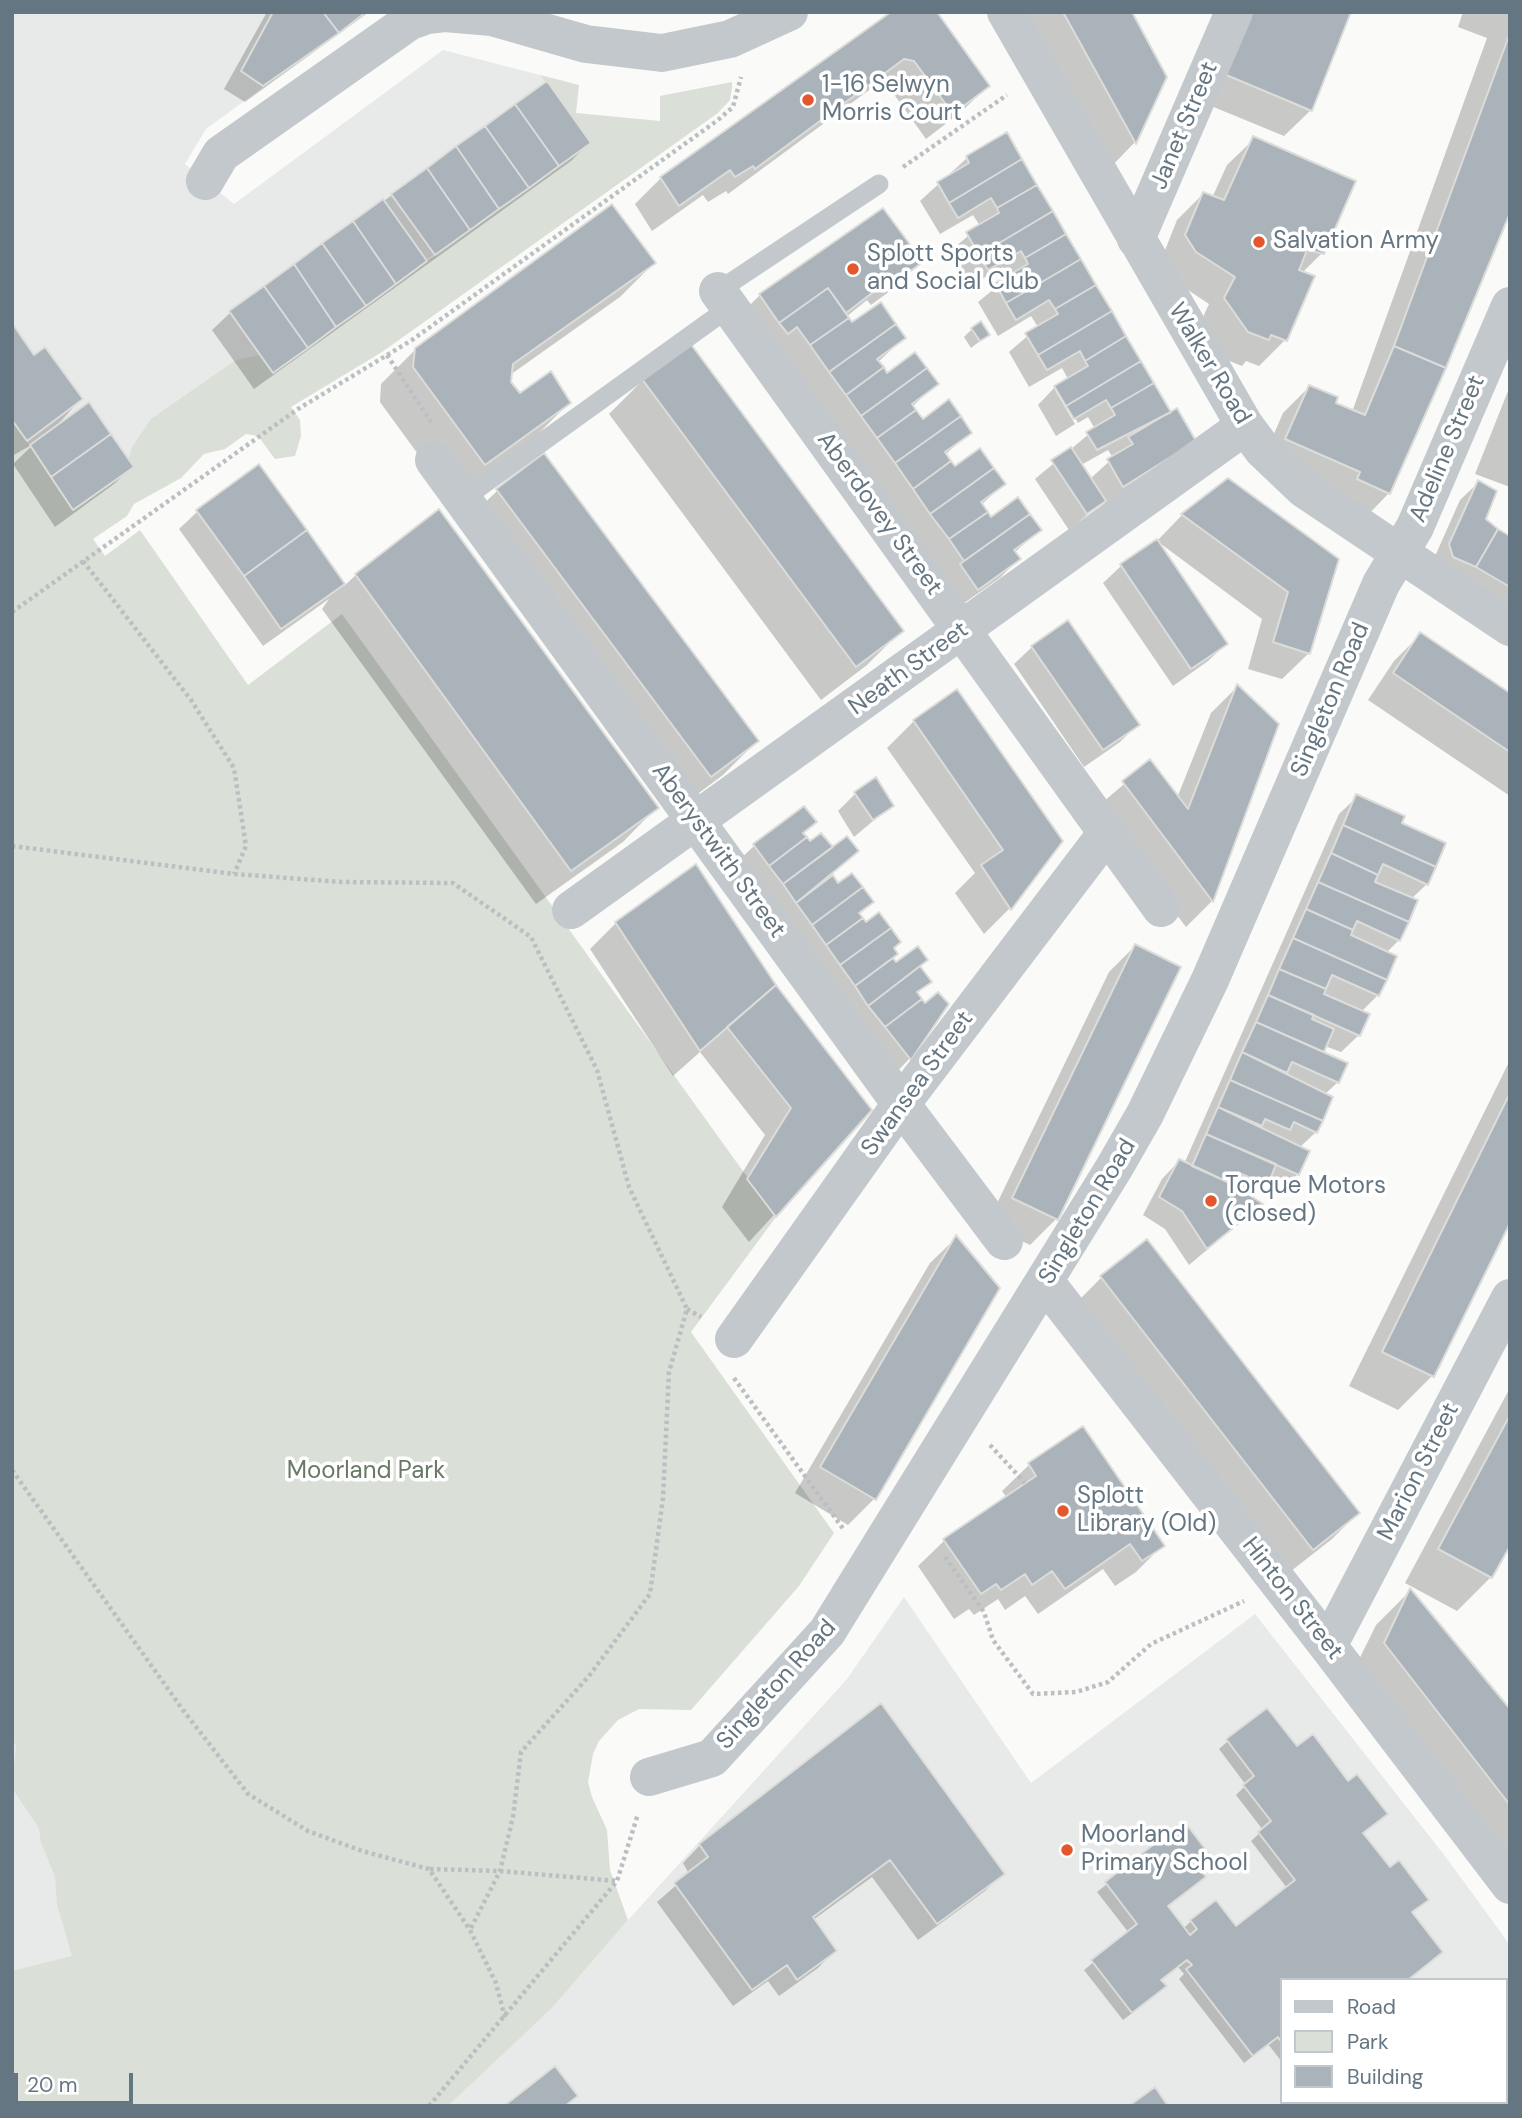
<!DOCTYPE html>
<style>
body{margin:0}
#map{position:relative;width:1522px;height:2118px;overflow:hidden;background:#fafaf8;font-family:"DM Sans",sans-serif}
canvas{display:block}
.frame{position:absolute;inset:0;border:14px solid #657683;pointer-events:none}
.legend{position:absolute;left:1280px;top:1978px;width:228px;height:126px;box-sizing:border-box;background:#fff;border:2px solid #c1c8cd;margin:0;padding:9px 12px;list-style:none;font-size:21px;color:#657683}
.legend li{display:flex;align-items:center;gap:14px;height:35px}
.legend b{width:35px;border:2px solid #c1c8cd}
.scale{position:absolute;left:14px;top:2073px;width:119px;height:32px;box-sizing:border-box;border:4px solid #657683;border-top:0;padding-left:9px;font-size:21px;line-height:24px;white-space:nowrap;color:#657683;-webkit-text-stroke:5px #fff;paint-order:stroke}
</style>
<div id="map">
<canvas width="1522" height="2118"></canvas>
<div class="frame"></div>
<ul class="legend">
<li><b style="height:9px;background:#c3c8cc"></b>Road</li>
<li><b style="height:19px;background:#dadfd7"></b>Park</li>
<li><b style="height:19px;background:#aab3b9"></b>Building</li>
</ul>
<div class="scale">20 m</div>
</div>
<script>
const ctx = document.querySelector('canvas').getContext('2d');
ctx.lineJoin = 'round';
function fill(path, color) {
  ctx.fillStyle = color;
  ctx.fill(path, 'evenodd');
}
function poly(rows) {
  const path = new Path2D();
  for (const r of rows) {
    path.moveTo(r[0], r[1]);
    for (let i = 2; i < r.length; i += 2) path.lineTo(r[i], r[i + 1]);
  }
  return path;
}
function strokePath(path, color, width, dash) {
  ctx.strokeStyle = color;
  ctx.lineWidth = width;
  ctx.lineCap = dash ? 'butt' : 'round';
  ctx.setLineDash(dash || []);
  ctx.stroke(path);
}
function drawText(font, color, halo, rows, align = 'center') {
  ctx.font = font + ' "DM Sans",sans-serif';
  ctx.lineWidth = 7;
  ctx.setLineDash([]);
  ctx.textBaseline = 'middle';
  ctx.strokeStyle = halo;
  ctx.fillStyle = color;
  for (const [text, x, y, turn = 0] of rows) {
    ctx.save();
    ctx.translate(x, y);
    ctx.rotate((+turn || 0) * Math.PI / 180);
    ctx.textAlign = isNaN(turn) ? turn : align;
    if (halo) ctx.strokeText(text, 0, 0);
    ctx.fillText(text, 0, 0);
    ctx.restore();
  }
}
fill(poly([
 [12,12,366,12,206,129,185,164,234,204,443,50,540,75,591,143,73,510,12,420],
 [904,1597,1031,1783,1255,1614,1445,1856,1510,1945,1510,2078,1506,2079,1506,1980,1282,1980,1282,2102,1425,2102,1413,2106,448,2106,552,2008,628,1920,847,1679],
 [12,1711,82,1955,12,1972]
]), '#e8e9e9');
fill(poly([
 [540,75,579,85,576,113,660,121,660,96,732,82,732,87,730,100,718,113,382,352,291,407,300,420,301,436,295,456,275,459,258,436,246,434,225,449,204,454,181,478,134,504,127,516,93,539,105,556,140,530,248,685,342,614,776,1217,691,1332,834,1533,799,1586,691,1710,639,1709,618,1720,599,1741,593,1754,588,1782,592,1797,607,1830,610,1870,628,1920,552,2008,448,2106,12,2106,12,1971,72,1956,57,1904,55,1876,41,1843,39,1828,12,1788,16,1746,12,1737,12,420,74,510,124,475,132,447,151,419,236,360,260,355,280,362,308,347,590,144]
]), '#dadfd7');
fill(poly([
 [267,12,369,12,245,102,224,89],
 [894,12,988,86,961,112,926,139,888,86,876,85,728,194,726,191,708,202,703,195,652,231,635,204,661,178],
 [1023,12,1130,12,1165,77,1134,143,1109,169],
 [1238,12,1311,110,1284,136,1199,101],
 [1463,12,1510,12,1510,208,1389,493,1363,520,1260,466,1283,413,1309,387,1352,412,1487,38,1458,27],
 [1006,135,1170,415,1194,440,1105,504,1104,501,1069,530,1035,479,1095,429,1088,417,1078,423,1059,390,1055,390,1075,424,1056,436,1038,405,1055,387,1068,379,1062,368,1029,387,1009,352,1038,327,1031,316,998,336,978,302,1009,277,1003,267,970,286,950,251,980,226,973,215,940,234,920,201,967,158],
 [1108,450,1113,458,1090,479,1081,465],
 [1254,139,1322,253,1302,273,1285,340,1259,366,1246,361,1242,366,1222,358,1199,326,1209,304,1170,278,1160,263,1177,220,1203,194,1212,198,1227,165],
 [589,143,571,161,254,389,212,330,230,313,392,195],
 [920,262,894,288,871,305,867,300,846,317,852,325,904,338,878,362,887,375,936,384,912,407,922,421,970,432,945,455,954,468,1004,484,981,505,991,519,1018,500,1039,530,1014,553,1018,559,1001,577,960,606,734,321,760,295],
 [654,263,620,297,510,375,509,382,519,396,569,403,535,437,450,498,380,402,381,384,416,349],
 [12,326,34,357,81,399,51,432,132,467,114,484,55,527,13,464,35,443,12,456],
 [972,329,988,335,971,348,964,337],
 [643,380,901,631,867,665,821,700,609,414],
 [1510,386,1510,487,1475,474],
 [259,467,344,586,356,575,657,807,623,842,536,904,322,609,329,599,263,646,179,529,197,512],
 [1478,483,1484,520,1510,538,1510,630,1432,563,1460,500],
 [498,490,757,741,723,775,676,810,463,524],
 [1182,515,1337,560,1309,653,1282,679,1248,669,1262,619,1157,541],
 [1156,542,1226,644,1208,661,1173,686,1103,583,1121,566],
 [1421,634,1510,695,1510,796,1368,700,1394,661],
 [1032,647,1137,725,1120,742,1084,767,1014,664],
 [1237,687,1277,724,1212,901,1186,927,1096,808,1150,762,1177,798,1211,713],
 [956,692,1060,841,1010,908,984,934,955,893,975,873,887,748,914,721],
 [855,794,892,805,854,837,838,811],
 [1357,797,1399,824,1427,884,1411,899,1399,940,1386,953,1378,995,1361,1012,1359,1035,1341,1052,1325,1046,1322,1053,1338,1082,1324,1095,1316,1132,1299,1148,1298,1174,1280,1191,1265,1185,1252,1199,1260,1205,1189,1265,1165,1229,1143,1215,1162,1179,1179,1161,1184,1164,1339,814],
 [804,808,815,822,802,834,810,843,832,850,856,851,830,875,838,885,872,902,859,915,892,949,891,958,896,964,919,967,929,981,917,994,925,1006,947,1004,909,1059,892,1077,736,863,754,846],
 [616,923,774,986,870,1110,749,1242,722,1207,765,1135,700,1052,673,1076,590,949],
 [1135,946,1056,1219,1030,1245,987,1224,1109,972],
 [1510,1060,1510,1219,1432,1376,1398,1410,1349,1386],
 [956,1238,875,1498,848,1525,795,1493,930,1263],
 [1147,1242,1358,1513,1332,1539,1286,1575,1075,1304,1101,1278],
 [1510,1388,1510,1542,1491,1577,1457,1611,1405,1583],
 [1082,1428,1163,1545,1136,1572,1115,1586,1103,1569,1038,1614,1025,1596,1005,1610,998,1599,974,1615,969,1609,954,1619,918,1566,945,1540,1007,1498,1002,1491,1029,1465],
 [1410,1591,1510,1711,1510,1883,1350,1678,1376,1625],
 [880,1705,1003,1873,985,1891,918,1940,872,1877,813,1920,835,1950,818,1968,779,1996,768,1981,733,2006,657,1902,689,1874,683,1863,700,1845],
 [1228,1741,1296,1749,1377,1822,1362,1834,1389,1870,1427,1900,1411,1914,1441,1952,1408,1980,1282,1980,1282,2062,1268,2044,1244,2063,1179,1979,1184,1974,1178,1967,1160,1981,1164,1986,1156,1995,1123,2020,1084,1970,1129,1933,1097,1892,1183,1823,1195,1864,1204,1876,1167,1907,1183,1929,1191,1921,1235,1928,1287,1888,1251,1841,1263,1830,1236,1795,1246,1785,1219,1749]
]), '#0003');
const building = poly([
 [273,12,323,12,339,33,263,86,241,71,273,12],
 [323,12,366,12,339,33,323,12],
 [891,12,937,12,990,86,953,114,914,61,904,59,755,169,753,166,735,177,730,170,679,206,660,177,891,12],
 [1063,12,1132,12,1167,77,1136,144,1063,12],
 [1252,12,1351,12,1312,111,1224,74,1252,12],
 [1510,33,1510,213,1446,368,1394,346,1510,33],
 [547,81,591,143,559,166,515,104,547,81],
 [515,104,559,166,529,188,485,126,515,104],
 [485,126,529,188,499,209,456,146,485,126],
 [1007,132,1022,159,949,203,937,182,969,163,966,156,1007,132],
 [1253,136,1356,181,1324,254,1307,250,1299,270,1315,276,1287,341,1271,335,1269,340,1248,332,1224,298,1235,277,1196,252,1185,235,1203,192,1224,200,1253,136],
 [456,146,499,209,470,230,427,168,456,146],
 [1022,159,1037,185,997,208,991,198,958,218,949,203,1022,159],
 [427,168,470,230,435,255,391,194,427,168],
 [1037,185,1053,211,979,255,966,232,999,213,997,208,1037,185],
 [383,199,427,261,396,284,353,221,383,199],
 [612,204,656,263,513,364,511,382,520,393,551,371,571,403,485,465,413,367,415,348,612,204],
 [883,208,923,262,898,280,894,276,846,313,828,288,779,323,759,294,883,208],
 [1053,211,1066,234,1025,258,1021,251,988,270,979,255,1053,211],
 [353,221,396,284,366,306,322,243,353,221],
 [1066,234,1081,259,1006,303,995,283,1028,264,1025,258,1066,234],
 [322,243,366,306,336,327,294,264,322,243],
 [1081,259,1096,285,1055,309,1049,300,1016,320,1006,303,1081,259],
 [294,264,336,327,308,348,264,286,294,264],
 [1096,285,1112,311,1038,355,1025,333,1058,314,1055,309,1096,285],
 [264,286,308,348,273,373,229,311,264,286],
 [828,288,849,318,810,345,797,327,788,334,779,323,828,288],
 [881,302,896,324,829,372,810,345,849,318,852,322,881,302],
 [1112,311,1126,336,1085,361,1080,351,1047,370,1038,355,1112,311],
 [981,321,990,335,980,341,971,328,981,321],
 [12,323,34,355,45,347,83,399,27,441,12,420,12,323],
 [896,324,906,338,877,359,884,367,846,395,829,372,896,324],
 [1126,336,1141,361,1066,406,1054,386,1088,366,1085,361,1126,336],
 [690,343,904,631,856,667,642,379,690,343],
 [1394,346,1446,368,1390,494,1357,479,1360,472,1285,439,1309,385,1338,397,1336,403,1365,415,1394,346],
 [915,352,927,368,861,416,846,395,884,367,887,373,915,352],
 [1141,361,1154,383,1111,408,1106,400,1074,419,1066,406,1141,361],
 [927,368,939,384,912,404,916,410,877,438,861,416,927,368],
 [1154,383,1171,412,1097,450,1086,432,1115,415,1111,408,1154,383],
 [949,399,961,416,895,463,877,438,916,410,923,419,949,399],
 [89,402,111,434,51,477,30,445,89,402],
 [1177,408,1196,441,1123,487,1107,459,1133,444,1128,437,1177,408],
 [961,416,972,433,945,452,951,461,913,489,895,463,961,416],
 [111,434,134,467,73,510,51,477,111,434],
 [1071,447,1106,501,1087,514,1051,460,1071,447],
 [980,448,994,468,930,514,913,489,951,461,955,466,980,448],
 [544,453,759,741,711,777,496,489,544,453],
 [259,464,307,530,244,576,196,510,259,464],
 [994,468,1006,484,981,502,988,512,949,539,930,514,994,468],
 [1228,478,1339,559,1310,654,1273,642,1288,592,1181,514,1228,478],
 [1478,480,1497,491,1486,519,1498,529,1476,567,1453,557,1449,544,1478,480],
 [1018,497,1030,514,964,561,949,539,988,512,991,517,1018,497],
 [439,509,659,808,571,871,355,574,439,509],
 [1030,514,1042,530,1014,550,1021,559,978,590,960,564,1030,514],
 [1498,529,1510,536,1510,587,1476,567,1498,529],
 [307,530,345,584,281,629,244,576,307,530],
 [1157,539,1228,644,1191,669,1120,564,1157,539],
 [1068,620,1140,725,1103,750,1031,646,1068,620],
 [1420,632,1510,693,1510,752,1393,673,1420,632],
 [1237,684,1279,724,1213,902,1122,781,1150,759,1188,809,1237,684],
 [957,689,1063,841,1011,910,981,865,1003,850,913,720,957,689],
 [876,777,894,806,873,820,854,792,876,777],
 [1356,794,1405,816,1402,823,1446,843,1436,867,1343,825,1356,794],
 [804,806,817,822,803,833,807,837,769,866,753,844,804,806],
 [1343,825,1436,867,1428,885,1383,864,1378,875,1331,853,1343,825],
 [821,833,833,847,783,884,769,866,807,837,810,841,821,833],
 [847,836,859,851,796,903,783,884,847,836],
 [1331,853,1378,875,1375,882,1418,900,1409,922,1318,882,1331,853],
 [696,864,776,985,700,1051,615,922,696,864],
 [852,873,863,887,812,925,796,903,833,875,838,883,852,873],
 [1318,882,1409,922,1400,941,1357,921,1353,930,1306,909,1318,882],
 [863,887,874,902,859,913,863,918,826,945,812,925,863,887],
 [1306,909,1353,930,1351,935,1397,956,1387,980,1293,938,1306,909],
 [879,912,891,928,840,965,826,945,863,918,866,922,879,912],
 [891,928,901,942,894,948,898,954,855,986,840,965,891,928],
 [1293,938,1387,980,1379,996,1332,975,1326,989,1279,969,1293,938],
 [1135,944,1181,967,1058,1220,1012,1198,1135,944],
 [918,946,928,960,868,1006,855,986,893,958,896,962,918,946],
 [920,966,932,982,917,992,922,999,885,1027,868,1006,920,966],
 [1279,969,1326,989,1324,994,1370,1014,1360,1036,1268,995,1279,969],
 [776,985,872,1110,776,1217,747,1179,791,1108,727,1027,776,985],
 [938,992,949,1004,911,1060,885,1027,922,999,925,1003,938,992],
 [1268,995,1314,1015,1312,1019,1334,1029,1324,1052,1256,1022,1268,995],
 [1256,1022,1348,1063,1339,1083,1292,1062,1287,1073,1242,1052,1256,1022],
 [1242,1052,1333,1097,1323,1121,1230,1080,1242,1052],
 [1230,1080,1323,1121,1317,1133,1294,1122,1290,1130,1265,1119,1262,1126,1218,1107,1230,1080],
 [1510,1093,1510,1223,1434,1377,1382,1352,1510,1093],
 [1218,1107,1310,1151,1299,1175,1206,1134,1218,1107],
 [1206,1134,1276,1164,1268,1185,1239,1173,1234,1185,1192,1166,1206,1134],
 [1179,1159,1234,1185,1263,1204,1207,1249,1182,1211,1159,1197,1179,1159],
 [956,1235,1000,1288,876,1500,820,1467,956,1235],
 [1147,1239,1360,1513,1313,1550,1100,1276,1147,1239],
 [1510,1415,1510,1546,1492,1578,1438,1549,1510,1415],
 [1083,1426,1165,1546,1142,1561,1130,1544,1065,1589,1052,1571,1032,1585,1025,1574,1001,1590,996,1584,981,1594,943,1539,1036,1476,1028,1463,1083,1426],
 [1410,1588,1510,1709,1510,1805,1384,1643,1410,1588],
 [881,1703,1005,1874,937,1924,890,1860,813,1917,837,1951,797,1980,787,1965,752,1990,674,1883,708,1857,699,1844,881,1703],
 [1267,1708,1297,1746,1313,1734,1348,1781,1357,1774,1388,1814,1363,1833,1390,1867,1399,1860,1429,1900,1412,1912,1443,1952,1408,1980,1282,1980,1282,2043,1278,2037,1253,2056,1186,1969,1192,1965,1187,1960,1161,1980,1167,1986,1132,2013,1091,1960,1137,1924,1105,1882,1184,1821,1209,1854,1196,1864,1206,1877,1168,1906,1190,1935,1197,1929,1190,1920,1216,1900,1236,1926,1295,1880,1258,1832,1271,1821,1243,1785,1254,1776,1226,1739,1267,1708],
 [555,2066,578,2096,565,2106,504,2106,555,2066],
 [1155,2087,1168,2106,1129,2106,1155,2087]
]);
fill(building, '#aab3b9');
strokePath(building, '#dcdcda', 2);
strokePath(poly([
 [903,167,1007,95],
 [387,355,431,422],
 [83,561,191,700,234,768,246,846,234,874],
 [12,612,298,409,412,340,718,120,733,107,741,77],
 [12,846,234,874,342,882,453,883,531,937,597,1070,629,1187,687,1309,669,1372,663,1498,650,1594,589,1676,521,1752,513,1817,500,1871,470,1930],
 [687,1309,701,1317],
 [734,1378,844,1530],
 [990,1445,1025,1483],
 [12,1470,183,1710,248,1794,308,1831,362,1851,429,1869,470,1930,496,1983,505,2018],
 [945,1557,984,1612,993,1640,1033,1694,1076,1692,1108,1682,1151,1644,1244,1601],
 [430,1869,500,1871,617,1881],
 [429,2106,617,1881,638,1814]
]), '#bbbfc2', 4.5, [3.5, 3.5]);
strokePath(poly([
 [718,291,879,184],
 [463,499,730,307]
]), '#c3c8cc', 19);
strokePath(poly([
 [205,181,221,154,410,21,427,15,445,13,492,17,586,44,662,53,730,39,789,12],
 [1136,239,1234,12],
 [718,291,1161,908],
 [434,460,901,1104,1004,1241],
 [571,910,1245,426],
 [1046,1283,1328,1646,1510,1885],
 [734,1339,901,1104,1106,834],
 [1328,1646,1510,1298],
 [649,1777,712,1758,827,1632,1114,1168,1145,1114,1210,980,1381,584,1415,527,1510,306]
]), '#c3c8cc', 38);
strokePath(poly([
 [1006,12,1245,426,1263,450,1304,489,1510,627]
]), '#c3c8cc', 38);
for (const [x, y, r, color] of [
 [808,100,7,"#e4572e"],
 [1259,242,7,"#e4572e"],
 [853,269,7,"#e4572e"],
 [1211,1201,7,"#e4572e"],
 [1063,1511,7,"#e4572e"],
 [1067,1850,7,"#e4572e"]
]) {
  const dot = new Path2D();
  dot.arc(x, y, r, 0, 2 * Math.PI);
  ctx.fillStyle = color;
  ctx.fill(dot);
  strokePath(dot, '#fff', 2.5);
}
drawText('24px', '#657683', '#fff', [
 ["1-16 Selwyn",822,86],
 ["Morris Court",822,114],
 ["Salvation Army",1273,242],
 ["Splott Sports",867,255],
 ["and Social Club",867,283],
 ["Torque Motors",1225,1187],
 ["(closed)",1225,1215],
 ["Splott",1077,1497],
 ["Library (Old)",1077,1525],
 ["Moorland",1081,1836],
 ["Primary School",1081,1864]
], 'left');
drawText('24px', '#657683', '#fff', [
 ["Janet Street",1185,126,-67],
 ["Walker Road",1209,364,59],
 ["Adeline Street",1448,449,-67],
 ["Aberdovey Street",879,514,54],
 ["Neath Street",909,669,-36],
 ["Singleton Road",1331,700,-67],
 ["Aberystwith Street",718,851,54],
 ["Swansea Street",918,1084,-54],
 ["Singleton Road",1088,1212,-59],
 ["Marion Street",1419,1472,-63],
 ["Hinton Street",1292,1599,52],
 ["Singleton Road",777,1685,-48]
]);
drawText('24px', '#687a64', '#fff', [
 ["Moorland Park",366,1472]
]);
</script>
